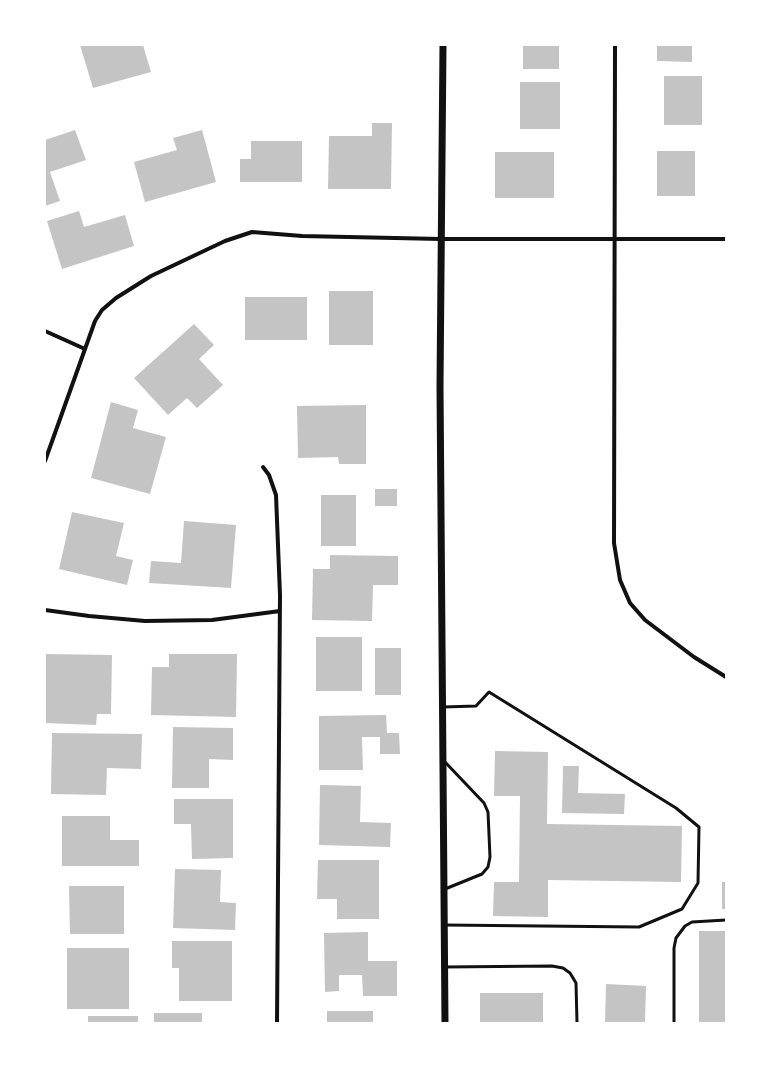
<!DOCTYPE html>
<style>
body{margin:0}
#map{position:relative;width:771px;height:1068px;overflow:hidden;background:#fff;font-family:"Exo 2",sans-serif}
canvas{display:block}
.frame{position:absolute;inset:0;border:46px solid #fff;pointer-events:none}
</style>
<div id="map">
<canvas width="771" height="1068"></canvas>
<div class="frame"></div>
</div>
<script>
const ctx = document.querySelector('canvas').getContext('2d');
ctx.lineJoin = 'round';
function fill(path, color) {
  ctx.fillStyle = color;
  ctx.fill(path, 'evenodd');
}
function poly(rows) {
  const path = new Path2D();
  for (const r of rows) {
    path.moveTo(r[0], r[1]);
    for (let i = 2; i < r.length; i += 2) path.lineTo(r[i], r[i + 1]);
  }
  return path;
}
function strokePath(path, color, width, dash) {
  ctx.strokeStyle = color;
  ctx.lineWidth = width;
  ctx.lineCap = dash ? 'butt' : 'round';
  ctx.setLineDash(dash || []);
  ctx.stroke(path);
}
fill(poly([
 [80,45,143,45,151,72,93,88],
 [523,45,559,45,559,69,523,69],
 [657,45,692,45,692,62,657,61],
 [664,76,702,76,702,125,664,125],
 [520,82,560,82,560,129,520,129],
 [372,123,392,123,391,189,328,189,329,136,372,136],
 [75,130,86,160,50,172,60,201,45,206,45,140],
 [202,130,216,182,145,202,134,162,177,150,173,138],
 [251,141,302,141,302,182,240,182,240,159,251,159],
 [657,151,695,151,695,196,657,196],
 [495,152,554,152,554,198,495,198],
 [79,211,84,227,125,215,134,246,62,269,47,221],
 [329,291,373,291,373,345,329,345],
 [245,297,307,297,307,340,245,340],
 [194,324,214,345,199,359,223,385,197,408,187,398,168,415,134,378],
 [111,402,138,410,133,428,166,437,150,494,91,478],
 [366,405,366,464,339,464,338,457,298,458,297,406],
 [375,489,397,489,397,506,375,506],
 [321,495,356,495,356,546,321,546],
 [72,512,124,523,116,556,133,560,127,585,59,569],
 [184,521,236,525,231,588,149,583,151,561,181,563],
 [330,555,398,556,398,585,373,585,372,621,312,620,313,569,330,569],
 [316,637,362,637,362,691,316,691],
 [375,648,401,648,401,695,375,695],
 [45,654,112,655,111,714,97,714,96,725,45,723],
 [169,654,237,654,236,717,151,715,152,667,169,667],
 [386,715,387,733,399,733,400,754,380,754,380,737,362,737,363,770,319,770,319,716],
 [173,727,233,728,233,760,209,759,209,788,172,788],
 [52,733,142,734,141,769,107,768,106,795,51,794],
 [495,751,548,752,547,824,682,826,681,882,548,880,548,917,493,916,494,882,519,882,520,796,494,796],
 [563,766,579,766,578,793,625,794,624,814,562,813],
 [320,785,361,786,360,822,391,823,390,847,319,845],
 [174,799,233,799,233,858,192,859,191,824,174,824],
 [62,816,110,816,110,840,139,840,139,866,62,866],
 [318,860,379,860,379,919,337,919,337,899,317,899],
 [175,869,221,870,220,902,236,903,235,930,173,928],
 [722,882,726,882,726,909,722,909],
 [69,886,124,886,124,934,70,934],
 [699,931,726,931,726,1023,699,1023],
 [368,932,368,961,397,961,397,996,363,996,362,975,339,975,339,991,325,992,324,933],
 [172,941,232,941,232,1001,179,1001,179,968,172,968],
 [67,948,129,948,129,1009,67,1009],
 [606,984,646,986,645,1023,605,1023],
 [480,993,543,993,543,1023,480,1023],
 [327,1011,373,1011,373,1023,327,1023],
 [154,1013,202,1013,202,1023,154,1023],
 [88,1016,138,1016,138,1023,88,1023]
]), '#c4c4c4');
strokePath(poly([
 [443,707,476,706,489,692,676,808,699,827,698,883,682,909,639,927,444,925],
 [445,762,484,803,488,812,490,857,488,867,482,874,445,889],
 [444,967,552,966,563,968,570,973,576,983,577,1023],
 [674,1023,674,948,676,938,685,926,692,922,726,920]
]), '#111', 3);
strokePath(poly([
 [615,45,614,543,620,580,630,603,645,620,694,657,726,677],
 [45,331,85,349],
 [45,461,95,321,102,310,116,298,151,276,225,241,252,232,302,236,441,239,726,239],
 [263,467,269,475,276,495,280,595,277,1023],
 [45,610,89,616,145,621,212,620,280,611]
]), '#111', 4);
strokePath(poly([
 [443,45,440,386,445,1023]
]), '#111', 7);
</script>
